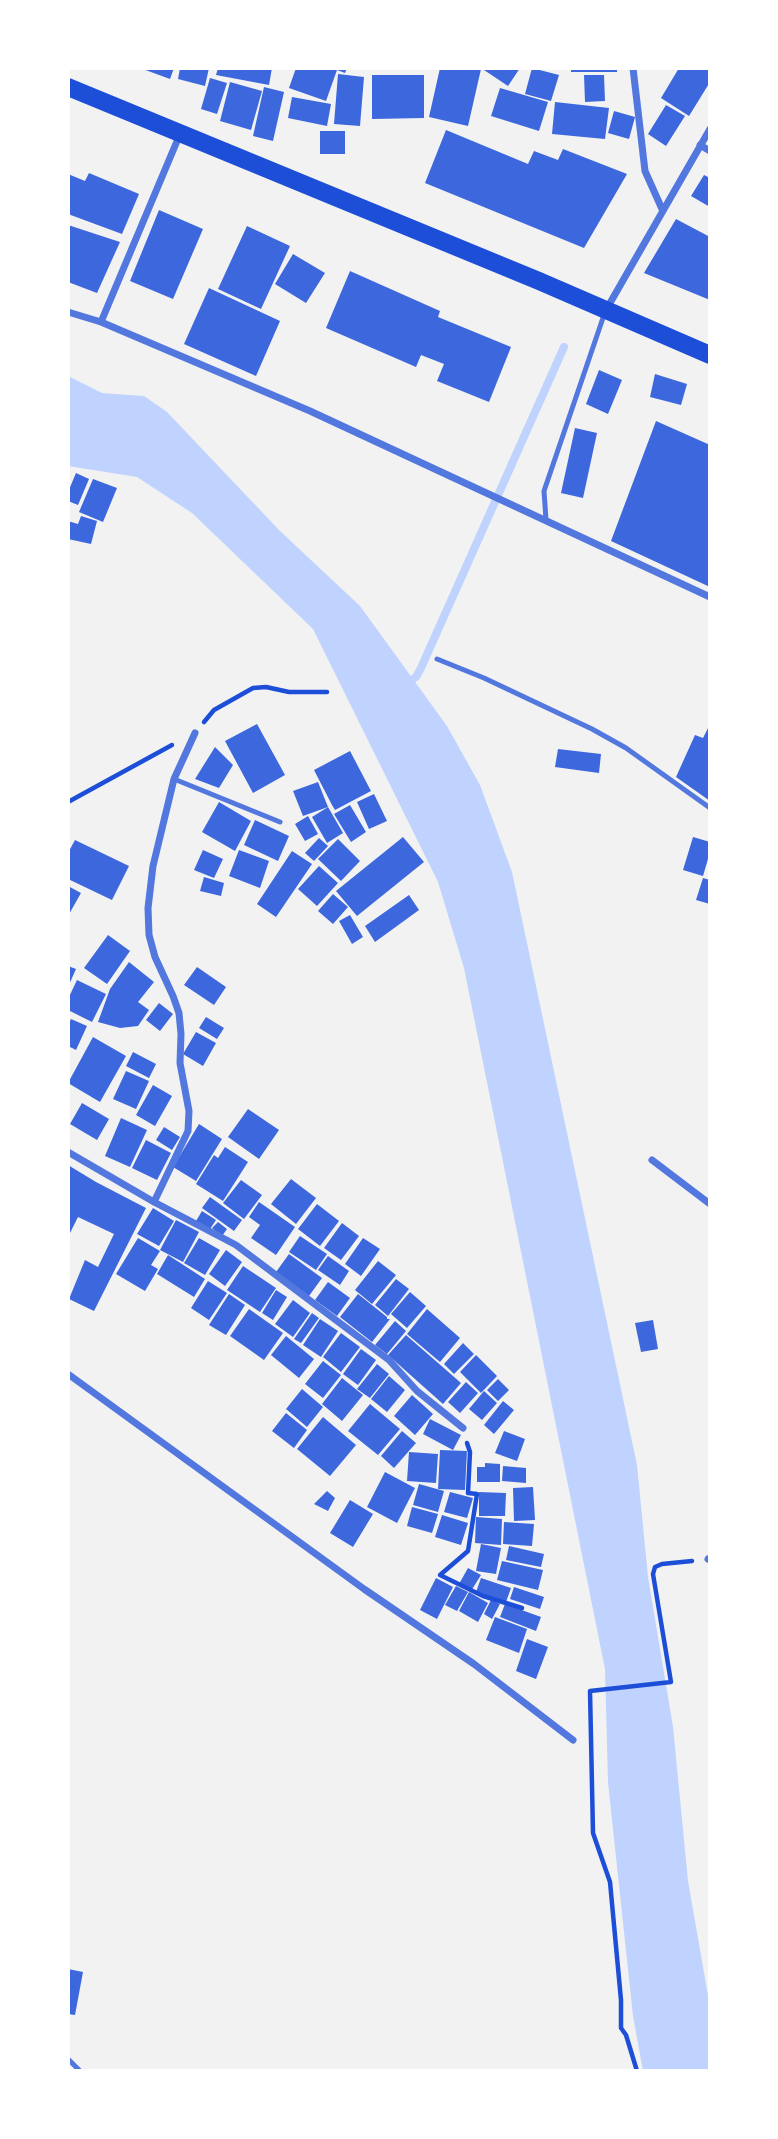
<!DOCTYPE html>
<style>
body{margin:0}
#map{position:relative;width:778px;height:2139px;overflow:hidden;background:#f2f2f2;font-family:"Exo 2",sans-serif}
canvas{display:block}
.frame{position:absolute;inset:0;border:70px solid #fff;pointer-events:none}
</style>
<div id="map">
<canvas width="778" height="2139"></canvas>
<div class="frame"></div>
</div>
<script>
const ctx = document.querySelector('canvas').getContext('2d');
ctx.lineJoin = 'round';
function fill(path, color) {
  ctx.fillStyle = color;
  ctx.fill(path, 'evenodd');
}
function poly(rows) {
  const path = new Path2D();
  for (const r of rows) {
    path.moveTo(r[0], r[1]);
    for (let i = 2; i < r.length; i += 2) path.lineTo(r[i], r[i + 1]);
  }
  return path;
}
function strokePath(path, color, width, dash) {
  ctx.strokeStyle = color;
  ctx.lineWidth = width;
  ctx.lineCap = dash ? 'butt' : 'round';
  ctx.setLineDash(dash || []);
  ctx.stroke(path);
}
fill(poly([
 [68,376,102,393,144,396,167,412,279,530,360,606,447,726,480,785,512,872,637,1465,648,1577,673,1727,688,1881,710,2007,710,2071,643,2071,633,2016,608,1782,605,1669,464,968,438,882,313,629,192,513,137,477,68,466]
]), '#bfd3fe');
strokePath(poly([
 [405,684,416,677,421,668,564,347]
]), '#bfd3fe', 8);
fill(poly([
 [140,68,174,68,170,79],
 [180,68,209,68,205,86,178,79],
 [218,68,272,68,269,85,216,75],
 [296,68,347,68,345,73,337,70,326,101,289,88],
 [440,68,481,69,468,126,429,117],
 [481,68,520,68,508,86],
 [532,68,559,75,551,101,525,94],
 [571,68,617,68,617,72,571,72],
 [679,68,710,68,710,82,689,116,661,98],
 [338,74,364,77,360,126,334,124],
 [372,75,424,75,424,118,372,119],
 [584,75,604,75,605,101,585,102],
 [210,78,227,83,217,114,201,109],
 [230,82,262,91,251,130,220,121],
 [264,87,284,92,273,141,253,136],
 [500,88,548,102,539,131,491,116],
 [292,97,331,104,327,126,288,118],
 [555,102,609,108,605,139,552,134],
 [666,105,685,116,666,146,648,134],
 [614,111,635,117,629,139,608,133],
 [446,130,528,164,534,151,558,160,563,149,627,174,584,248,425,183],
 [320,131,345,131,345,154,320,154],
 [89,173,139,194,122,234,68,214,68,174,85,181],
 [704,175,710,178,710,207,691,196],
 [159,210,203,229,173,299,130,281],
 [676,219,710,237,710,300,644,273],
 [68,225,120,242,97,293,68,282],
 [247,226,290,246,261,309,218,289],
 [293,254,325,273,306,303,275,284],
 [350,271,440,311,438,317,511,347,489,402,437,381,444,364,421,355,416,367,326,328],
 [209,288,280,321,256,376,184,344],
 [599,370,622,380,608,414,586,404],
 [655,374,687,384,681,405,650,397],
 [656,421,710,445,710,587,611,541],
 [575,428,597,433,583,498,561,493],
 [76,473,89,479,78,505,68,501,68,492],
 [93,479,117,488,103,522,79,512],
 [81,516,97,521,91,544,68,539,68,521,78,524],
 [257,724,285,775,253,793,225,741],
 [710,724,710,801,676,777,695,735,703,738],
 [215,747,233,765,219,788,195,779],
 [558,749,601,754,599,773,555,767],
 [350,751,371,791,335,810,332,805,335,804,332,805,314,770],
 [318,782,328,807,303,816,293,791],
 [374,794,387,821,369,829,357,802],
 [219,802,251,821,235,851,202,832],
 [350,805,366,832,351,842,334,814],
 [328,807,343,833,327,843,312,817],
 [308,816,318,834,305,841,295,824],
 [255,820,289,836,278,861,244,845],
 [403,837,424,862,357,916,336,891],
 [693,837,710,842,710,852,703,876,683,870],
 [319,838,328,846,314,861,305,853],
 [338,839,360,861,341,881,318,859],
 [75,840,129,866,112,900,68,879,68,853],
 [203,850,223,859,214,878,194,870],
 [239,850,269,861,260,888,229,876],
 [292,851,312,864,276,917,257,904],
 [319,866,338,883,317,906,298,889],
 [204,877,224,883,221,896,200,891],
 [703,878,710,880,710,904,696,900],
 [68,886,81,893,68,916],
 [333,894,348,907,333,924,318,911],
 [409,895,419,910,375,942,365,926],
 [350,915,363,937,352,944,339,921],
 [108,935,130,951,107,984,84,968],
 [129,962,154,982,138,1002,149,1010,138,1026,120,1028,98,1022,110,989],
 [68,966,76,969,68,987],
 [197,967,226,987,214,1005,184,985],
 [77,980,106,994,92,1022,68,1010,68,999],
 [159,1003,173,1014,160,1031,146,1020],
 [206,1017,224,1028,217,1039,199,1028],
 [71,1019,87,1026,76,1050,68,1046,68,1025],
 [196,1032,216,1043,203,1066,183,1054],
 [93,1037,126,1056,100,1102,68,1083],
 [133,1052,156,1064,149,1078,126,1066],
 [126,1071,149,1081,136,1109,113,1099],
 [153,1085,172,1096,155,1126,136,1115],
 [82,1103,109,1119,97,1140,70,1124],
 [248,1109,279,1130,259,1159,228,1137],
 [121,1118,147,1130,130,1167,105,1156],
 [199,1124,222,1139,196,1181,173,1167],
 [164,1127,180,1137,172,1150,156,1140],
 [146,1140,171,1153,157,1180,132,1168],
 [225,1147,248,1162,223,1201,196,1184,214,1155,218,1158],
 [68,1165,96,1182,146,1208,94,1311,69,1299,85,1260,98,1267,114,1234,78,1217,68,1237],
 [291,1179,316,1198,296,1224,271,1204],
 [241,1180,262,1195,244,1219,223,1203],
 [210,1197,242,1220,234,1231,202,1208],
 [259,1202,295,1227,276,1255,251,1238,260,1225,249,1217],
 [317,1204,339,1221,320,1246,298,1229],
 [153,1208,174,1221,159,1246,137,1234],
 [202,1211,216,1220,210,1229,196,1221],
 [176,1220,199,1232,183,1262,160,1250],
 [218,1222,227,1229,222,1236,212,1228],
 [342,1223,359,1236,341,1260,324,1248],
 [300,1236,327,1254,316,1270,289,1252],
 [138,1238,160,1251,151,1265,158,1269,145,1291,116,1274],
 [199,1238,220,1250,205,1275,184,1263],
 [363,1238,380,1249,361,1276,345,1264],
 [226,1250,242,1262,225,1286,209,1274],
 [289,1254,322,1278,309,1296,276,1272],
 [168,1255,205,1279,194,1297,157,1274],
 [328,1256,349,1271,340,1285,318,1270],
 [378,1261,396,1275,372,1304,355,1290],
 [243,1266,276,1288,260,1312,227,1290],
 [396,1279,409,1289,388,1316,375,1305],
 [208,1281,227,1293,209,1320,191,1308],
 [328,1282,350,1298,337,1316,315,1300],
 [276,1290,287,1297,273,1320,262,1313],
 [410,1292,426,1306,407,1328,391,1314],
 [229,1294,245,1305,226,1335,209,1325],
 [358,1294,387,1317,387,1319,390,1319,372,1342,340,1317],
 [293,1300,310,1313,293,1337,275,1324],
 [249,1309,283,1333,264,1360,230,1336],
 [427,1309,460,1338,440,1362,407,1334],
 [312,1313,319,1318,301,1343,294,1339],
 [320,1319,338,1331,321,1357,303,1345],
 [653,1320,658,1349,641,1352,635,1323],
 [395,1321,406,1331,387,1354,375,1345],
 [341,1333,360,1347,341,1372,323,1357],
 [406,1335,461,1383,443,1404,388,1355],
 [286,1336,314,1359,299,1378,271,1355],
 [463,1343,474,1354,454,1374,444,1364],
 [361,1349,376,1360,358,1385,343,1374],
 [476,1355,497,1376,481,1393,460,1372],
 [323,1361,341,1375,323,1398,305,1384],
 [377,1364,389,1374,370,1398,357,1389],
 [389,1376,405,1390,387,1412,371,1399],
 [342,1378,363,1395,342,1421,322,1404],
 [498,1379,509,1390,498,1401,487,1390],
 [466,1382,478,1393,460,1413,448,1402],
 [302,1389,323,1407,307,1427,286,1409],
 [484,1391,497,1403,482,1420,469,1409],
 [412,1395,433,1414,415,1435,394,1416],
 [503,1401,514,1410,494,1434,484,1425],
 [370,1404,400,1429,378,1455,348,1431],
 [286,1413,307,1430,294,1448,272,1431],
 [323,1417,356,1445,330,1476,297,1449],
 [430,1419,461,1435,453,1450,423,1434],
 [402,1431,416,1443,394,1468,381,1456],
 [504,1431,525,1439,517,1461,495,1453],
 [440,1450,467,1451,465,1490,438,1489],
 [409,1452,438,1454,436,1483,407,1481],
 [485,1463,500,1464,500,1482,477,1482,477,1467,485,1467],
 [503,1466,526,1468,526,1483,502,1481],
 [385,1472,415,1488,397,1523,367,1507],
 [419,1484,444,1491,438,1512,413,1505],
 [533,1487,535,1520,514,1521,513,1488],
 [327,1491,335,1498,328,1511,314,1504],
 [450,1492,473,1498,467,1518,444,1512],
 [479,1492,506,1493,505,1516,479,1516],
 [350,1500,373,1514,353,1547,330,1533],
 [412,1507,438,1514,432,1533,407,1526],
 [442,1515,468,1523,461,1545,435,1537],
 [476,1517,502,1519,501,1545,475,1543],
 [504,1522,534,1524,532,1546,503,1544],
 [481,1544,501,1548,496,1574,476,1571],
 [509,1546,544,1554,541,1567,506,1560],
 [502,1561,543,1570,538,1590,497,1580],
 [468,1568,481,1575,471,1591,459,1584],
 [436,1578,453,1587,437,1619,420,1610],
 [481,1578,511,1588,506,1602,476,1592],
 [456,1586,468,1592,457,1611,445,1605],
 [514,1587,544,1597,540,1609,510,1599],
 [469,1592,488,1603,478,1622,459,1611],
 [491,1600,500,1604,492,1619,484,1614],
 [505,1604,541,1617,536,1631,500,1617],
 [495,1617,527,1629,519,1653,486,1640],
 [527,1639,548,1647,536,1679,516,1671],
 [68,1969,83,1972,75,2015,68,2014]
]), '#3d67dc');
strokePath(poly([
 [204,722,214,710,253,688,266,687,289,692,327,692],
 [68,802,172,745],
 [467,1443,470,1452,468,1493,477,1494,468,1551,440,1575,483,1596,522,1608],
 [637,2071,626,2035,621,2028,621,2000,610,1882,593,1833,590,1691,671,1682,653,1574,655,1567,662,1564,692,1561]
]), '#1d4ed8', 4.5);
strokePath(poly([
 [546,520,544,491,605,312],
 [437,659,484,678,592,729,626,748,710,808],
 [174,779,280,822],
 [68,2059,80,2071]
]), '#5277de', 5);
strokePath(poly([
 [633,68,645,171,662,209],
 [700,145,710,151],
 [606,310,710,129],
 [68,312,101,322,310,411,710,597],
 [101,322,180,134],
 [68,1152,154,1202,236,1245,389,1360,417,1391,463,1428],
 [652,1160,710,1204],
 [154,1202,188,1131,189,1111,180,1063,181,1034,179,1013,173,996,155,957,149,935,148,908,153,866,174,779,195,733],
 [68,1374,364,1589,474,1664,573,1740],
 [708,1559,710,1560]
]), '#5277de', 7);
strokePath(poly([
 [68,87,539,281,710,355]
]), '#1d4ed8', 18);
</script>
